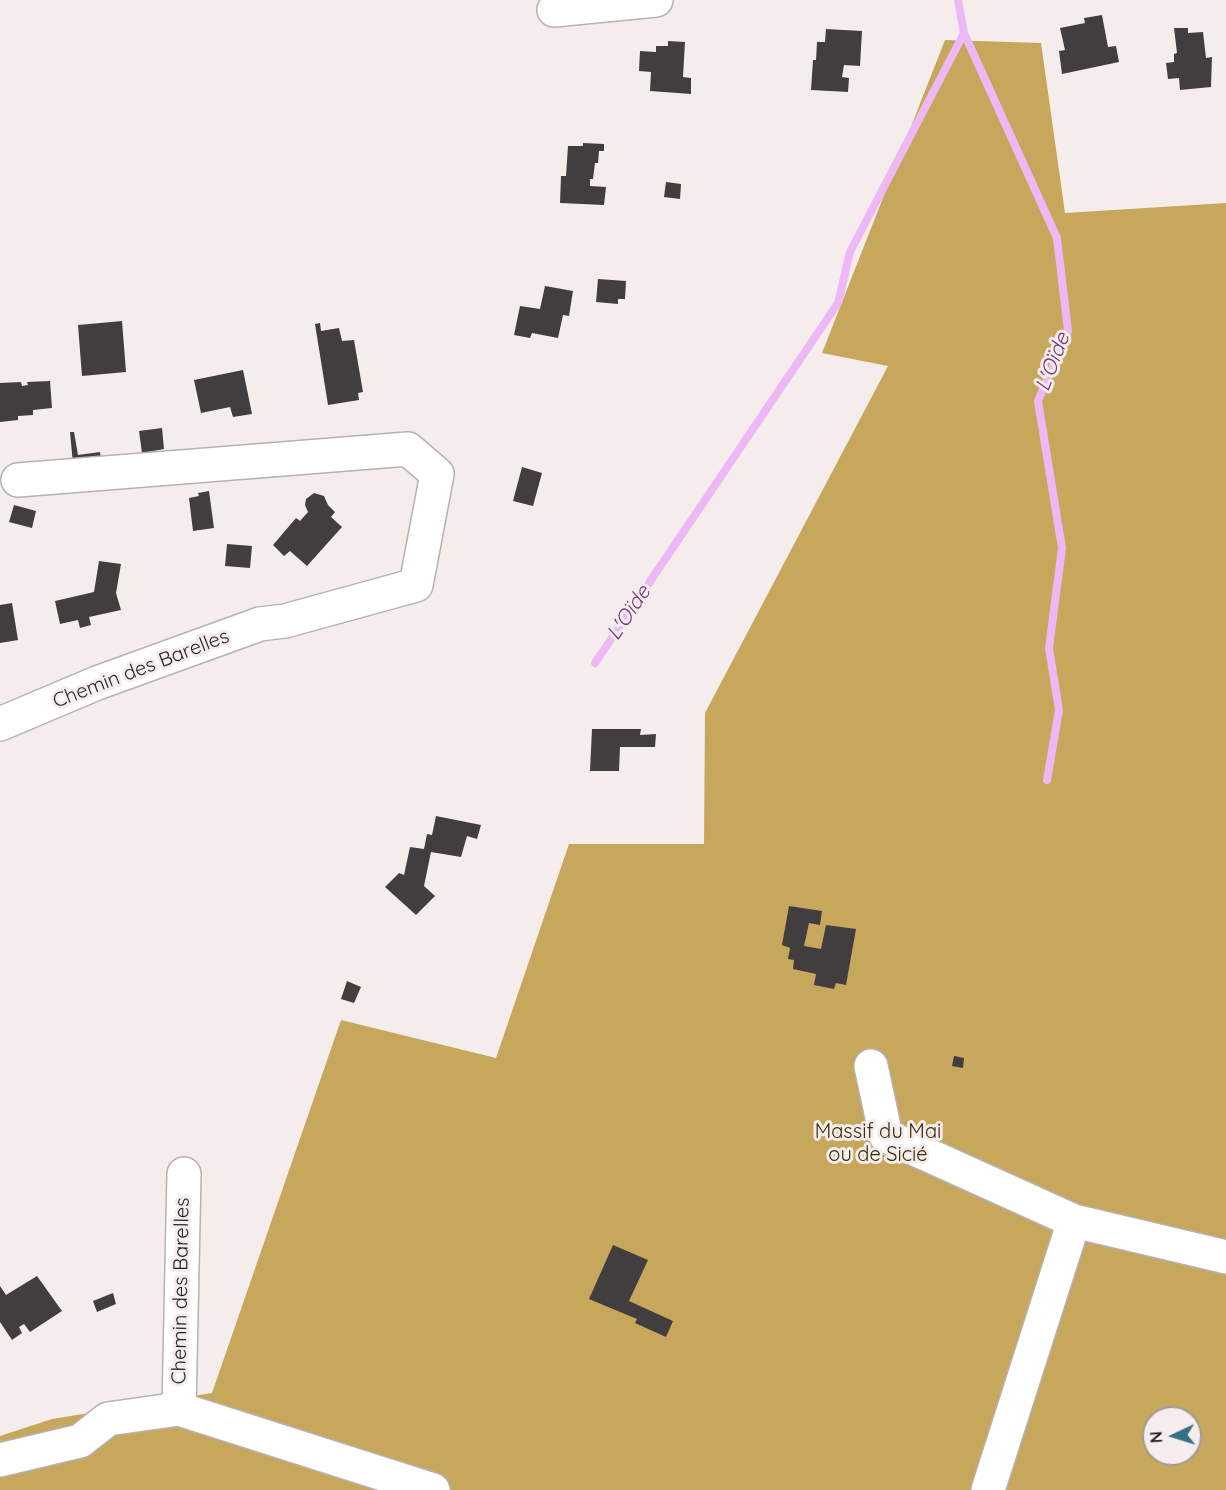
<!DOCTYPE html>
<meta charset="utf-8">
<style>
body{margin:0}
#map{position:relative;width:1226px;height:1490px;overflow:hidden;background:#f5edec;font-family:Quicksand,sans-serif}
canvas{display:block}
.north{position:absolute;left:1142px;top:1406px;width:60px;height:60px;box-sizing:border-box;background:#f5edec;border:2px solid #a09a9a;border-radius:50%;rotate:266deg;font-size:16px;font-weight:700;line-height:24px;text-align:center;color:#211e1e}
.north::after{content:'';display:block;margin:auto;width:21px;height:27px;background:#356f88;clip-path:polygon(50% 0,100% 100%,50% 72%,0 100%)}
</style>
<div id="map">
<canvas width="1226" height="1490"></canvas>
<div class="north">N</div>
</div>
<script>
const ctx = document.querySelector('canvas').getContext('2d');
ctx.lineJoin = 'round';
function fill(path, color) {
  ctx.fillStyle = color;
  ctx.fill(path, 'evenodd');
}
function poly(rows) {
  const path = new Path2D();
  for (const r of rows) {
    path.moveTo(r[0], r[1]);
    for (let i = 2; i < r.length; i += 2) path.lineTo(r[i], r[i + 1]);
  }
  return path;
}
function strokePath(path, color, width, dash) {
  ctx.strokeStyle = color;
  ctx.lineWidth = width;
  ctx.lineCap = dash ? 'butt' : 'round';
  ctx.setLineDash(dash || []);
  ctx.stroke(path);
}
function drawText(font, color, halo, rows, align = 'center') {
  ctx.font = font + ' Quicksand,sans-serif';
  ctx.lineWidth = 6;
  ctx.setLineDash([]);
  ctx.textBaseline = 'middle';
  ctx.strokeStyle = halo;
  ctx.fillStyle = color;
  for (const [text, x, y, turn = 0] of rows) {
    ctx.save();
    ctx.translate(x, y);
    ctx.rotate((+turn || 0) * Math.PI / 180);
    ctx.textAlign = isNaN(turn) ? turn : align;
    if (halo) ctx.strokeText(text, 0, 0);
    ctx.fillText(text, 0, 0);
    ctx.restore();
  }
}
fill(poly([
 [945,40,1041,43,1065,213,1226,203,1226,1490,0,1490,0,1436,52,1419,212,1393,341,1020,496,1058,569,844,704,844,705,713,888,366,822,353],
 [1154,1418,1190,1418,1190,1454,1154,1454]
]), '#c7a75b');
strokePath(poly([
 [964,33,1057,238,1068,331,1038,401,1062,548,1049,648,1059,710,1047,780],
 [595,663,838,303,850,252,964,33,958,0]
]), '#eeb8f6', 8);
fill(poly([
 [1102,15,1108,47,1116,46,1119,62,1062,74,1059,51,1065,50,1060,28,1085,23,1084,18],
 [1174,28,1188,28,1188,33,1203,32,1206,58,1212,57,1211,87,1180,90,1179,78,1168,79,1166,63,1174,62,1174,54,1177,53],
 [826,29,862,31,860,66,844,65,842,77,849,78,848,92,811,90,813,60,816,60,817,42,825,42],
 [668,41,685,42,683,77,691,78,691,94,650,91,651,72,639,71,640,51,656,52,656,46,668,46],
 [583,143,604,144,604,151,599,151,598,163,595,163,593,179,590,179,590,186,606,187,604,205,560,203,561,176,566,176,568,146,583,146],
 [666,182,681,184,680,199,664,197],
 [598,279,626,281,625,299,618,299,618,304,596,302],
 [545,286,573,291,569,316,563,315,558,338,532,333,530,338,514,335,520,306,540,309],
 [122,321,126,372,82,376,78,325],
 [320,323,321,331,339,328,342,341,354,340,363,392,358,393,359,400,328,405,315,324],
 [243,370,252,414,233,417,230,407,201,413,194,380],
 [50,381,52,408,33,410,33,415,18,416,18,420,0,422,0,383,21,382,22,386,28,385,27,382],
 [162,428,164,449,142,453,139,431],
 [70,432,74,432,78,455,100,452,101,459,73,464],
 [522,467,542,473,533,506,513,501],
 [209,491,214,528,193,531,189,498,199,496,198,493],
 [314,493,324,496,328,505,335,512,331,517,342,527,307,566,290,551,284,556,273,545,296,518,300,521,308,512,305,505,306,499],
 [14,505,36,511,32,528,9,522],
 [227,544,252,546,250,568,225,566],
 [99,561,121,564,116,593,121,610,89,617,91,625,80,628,78,620,60,624,55,601,94,592],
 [12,603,18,640,0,643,0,605],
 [592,729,641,729,640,735,656,734,655,747,620,747,619,771,590,771],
 [436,816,481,825,477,839,467,836,461,857,431,852,424,886,435,896,416,915,385,887,399,873,404,875,410,847,424,849,427,834,432,835],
 [789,906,822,911,820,925,809,923,804,946,821,949,826,925,856,929,846,985,836,983,834,989,814,985,816,974,793,969,794,960,788,959,790,948,782,945],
 [347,981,361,987,354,1003,341,999],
 [954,1056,964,1058,963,1068,952,1066],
 [613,1245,648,1260,629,1301,673,1321,666,1337,635,1323,637,1319,589,1299],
 [37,1276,62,1311,30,1332,24,1324,19,1327,22,1333,12,1340,0,1322,0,1286,6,1295],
 [113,1293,116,1304,97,1312,93,1301]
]), '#423d3f');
const minor = poly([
 [554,10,656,0],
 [0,724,97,683,260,624,285,621,416,585,437,474,408,449,18,480],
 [871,1066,886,1136,1074,1221,1226,1257],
 [179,1409,184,1174],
 [0,1460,80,1441,108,1419,179,1409,433,1490],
 [988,1490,1074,1221]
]);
strokePath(minor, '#b8b1b0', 36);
strokePath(minor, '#fff', 33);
drawText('20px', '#211e1e', '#f5edec', [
 ["Chemin des Barelles",141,669,-21],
 ["Chemin des Barelles",181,1291,-89]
]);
drawText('20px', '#382b08', '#f5edec', [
 ["Massif du Mai",878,1132],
 ["ou de Sicié",878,1155]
]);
drawText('italic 21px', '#75367f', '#f5edec', [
 ["L'Oïde",1053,362,-69],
 ["L'Oïde",629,613,-56]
]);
</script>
